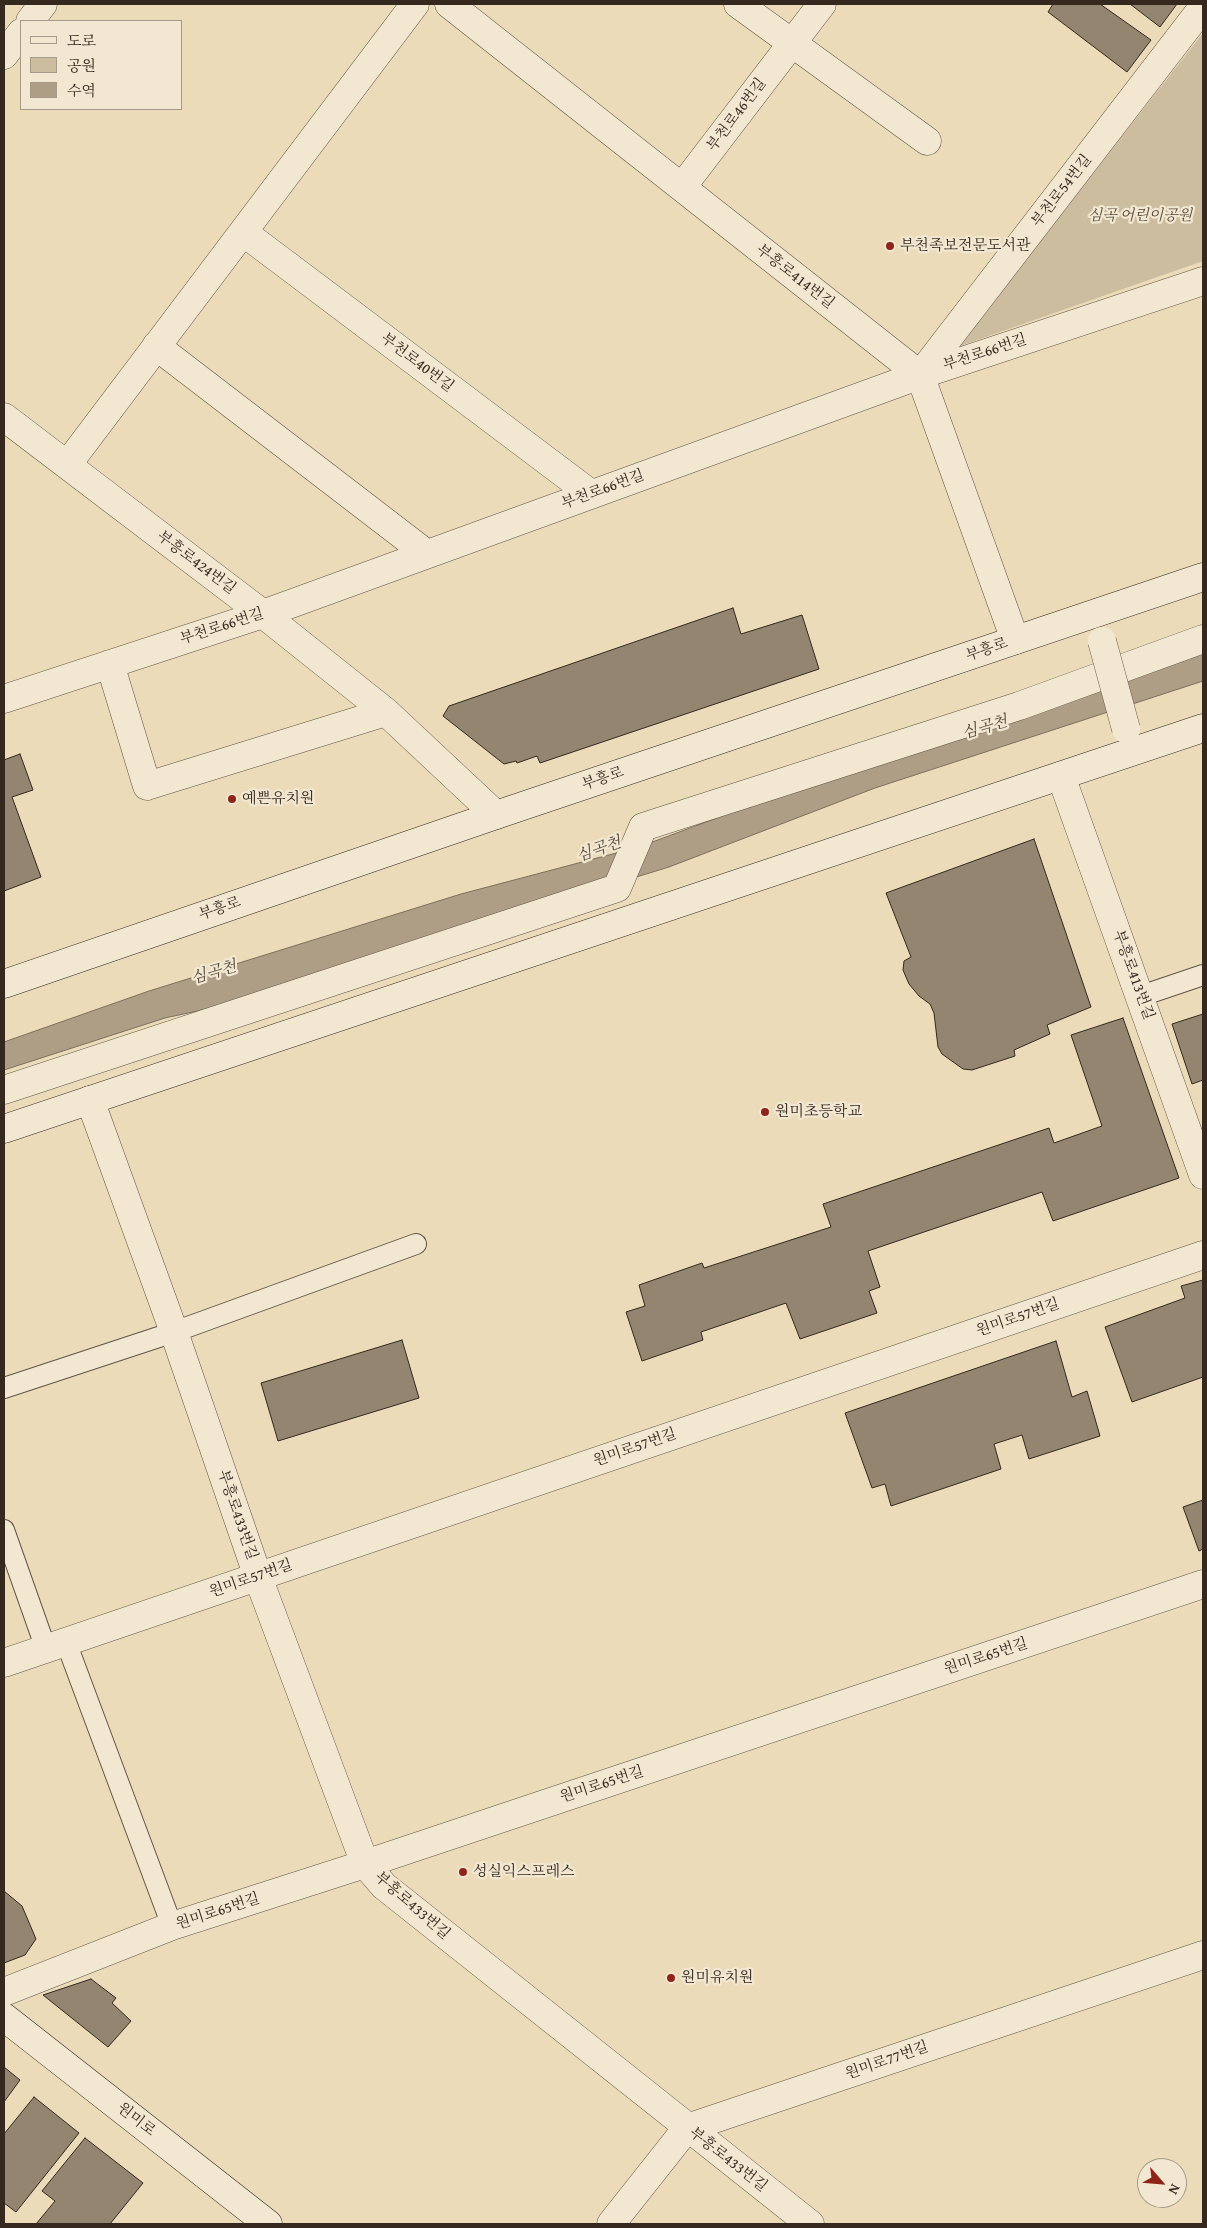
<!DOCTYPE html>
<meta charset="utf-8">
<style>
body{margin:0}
#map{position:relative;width:1207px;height:2228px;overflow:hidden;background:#ebdbb9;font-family:"Gentium Book Plus","Noto Serif KR",serif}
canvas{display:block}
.frame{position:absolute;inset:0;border:5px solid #34281f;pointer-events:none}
.legend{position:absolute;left:20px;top:20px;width:162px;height:90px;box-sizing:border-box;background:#f2e8d2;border:1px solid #a69b8a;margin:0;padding:6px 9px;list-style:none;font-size:15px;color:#34281f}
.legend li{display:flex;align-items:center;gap:10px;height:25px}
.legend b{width:25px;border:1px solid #a69b8a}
.north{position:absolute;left:1137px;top:2158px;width:50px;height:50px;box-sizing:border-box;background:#f2e8d2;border:1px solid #a69b8a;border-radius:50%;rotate:117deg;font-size:14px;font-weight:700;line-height:20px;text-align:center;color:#34281f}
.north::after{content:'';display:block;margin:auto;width:18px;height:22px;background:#8f2418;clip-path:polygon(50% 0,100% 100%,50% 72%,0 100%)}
</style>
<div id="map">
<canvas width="1207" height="2228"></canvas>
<div class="frame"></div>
<ul class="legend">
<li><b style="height:6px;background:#f2e8d2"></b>도로</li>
<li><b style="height:14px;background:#ccbd9f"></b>공원</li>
<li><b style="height:14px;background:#ad9e85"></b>수역</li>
</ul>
<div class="north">N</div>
</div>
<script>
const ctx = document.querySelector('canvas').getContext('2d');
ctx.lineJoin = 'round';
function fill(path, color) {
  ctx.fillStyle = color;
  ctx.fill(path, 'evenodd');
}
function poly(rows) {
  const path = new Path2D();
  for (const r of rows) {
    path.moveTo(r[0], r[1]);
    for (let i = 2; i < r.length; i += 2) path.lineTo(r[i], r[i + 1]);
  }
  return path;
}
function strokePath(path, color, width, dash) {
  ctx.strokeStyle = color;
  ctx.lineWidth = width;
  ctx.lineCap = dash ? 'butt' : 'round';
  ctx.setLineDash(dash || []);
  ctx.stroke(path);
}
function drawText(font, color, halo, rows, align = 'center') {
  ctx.font = font + ' "Gentium Book Plus","Noto Serif KR",serif';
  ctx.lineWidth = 4.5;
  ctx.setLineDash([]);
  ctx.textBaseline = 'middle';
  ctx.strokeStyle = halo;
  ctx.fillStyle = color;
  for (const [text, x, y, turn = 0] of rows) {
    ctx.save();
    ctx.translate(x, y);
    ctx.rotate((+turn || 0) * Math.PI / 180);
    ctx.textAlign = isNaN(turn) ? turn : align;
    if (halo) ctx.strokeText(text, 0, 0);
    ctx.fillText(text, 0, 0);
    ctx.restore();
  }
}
fill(poly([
 [1203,33,1203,261,957,347]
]), '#ccbd9f');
const water = poly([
 [1203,650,1203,681,875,788,669,867,483,924,257,998,165,1018,4,1070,4,1042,149,991,461,894,639,847,835,774,1203,650]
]);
fill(water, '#ad9e85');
strokePath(water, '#7d6f5c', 1);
const building = poly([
 [1053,4,1100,4,1151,40,1127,72,1048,12,1053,4],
 [1130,4,1177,4,1160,27,1130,4],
 [733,608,741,634,802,615,819,669,540,763,537,756,517,763,516,761,504,764,443,716,449,706,733,608],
 [20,754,33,790,12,797,41,877,4,891,4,760,20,754],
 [1034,839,1091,1007,1047,1025,1050,1034,1014,1050,1015,1056,972,1070,963,1069,942,1054,938,1047,934,1013,930,1004,919,996,909,984,903,970,904,961,911,957,886,893,1034,839],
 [1203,1014,1203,1080,1192,1084,1172,1024,1203,1014],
 [1123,1018,1179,1178,1053,1221,1042,1192,868,1251,880,1287,869,1291,877,1313,800,1339,786,1303,701,1332,703,1340,642,1361,626,1312,645,1306,639,1285,702,1263,704,1268,831,1227,823,1204,1049,1128,1054,1143,1102,1126,1071,1035,1123,1018],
 [1203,1280,1203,1377,1132,1402,1105,1327,1185,1298,1181,1286,1203,1280],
 [402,1340,419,1398,278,1441,261,1383,402,1340],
 [1056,1341,1072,1397,1087,1391,1100,1436,1029,1459,1022,1435,994,1444,1001,1469,891,1506,885,1484,872,1488,845,1413,1056,1341],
 [1203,1500,1203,1549,1199,1551,1183,1507,1203,1500],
 [4,1891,22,1906,36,1939,25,1955,4,1963,4,1891],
 [91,1979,116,1998,112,2003,131,2021,108,2047,43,1995,91,1979],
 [4,2067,20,2080,4,2102,4,2067],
 [34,2097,79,2133,16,2212,4,2203,4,2134,34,2097],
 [85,2138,143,2183,110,2224,36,2224,55,2201,42,2191,85,2138]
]);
fill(building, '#93856f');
strokePath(building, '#34281f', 1);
const lane = poly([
 [1141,996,1203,975],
 [4,1388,174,1332,416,1244],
 [4,1530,46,1649],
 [66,1642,172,1926]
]);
const street = poly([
 [449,4,920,375,1015,640],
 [738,4,927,141],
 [30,21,43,4],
 [4,55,21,33],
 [682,187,822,4],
 [243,232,591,494],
 [156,346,427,554],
 [920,375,1203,7],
 [4,417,263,614,386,712,496,815],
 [67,465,415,4],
 [110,664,147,786,386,712],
 [4,699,263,614,920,375,1203,281],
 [1061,776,1203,1175],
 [4,1090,617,888,643,827,1019,706,1203,639],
 [90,1100,174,1332,258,1577,365,1864,384,1886,810,2224],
 [4,1663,1203,1255],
 [4,1992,172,1926,365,1864,1203,1584],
 [611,2224,687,2128,1203,1955]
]);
const secondary = poly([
 [4,984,496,815,1203,577],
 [4,1129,1203,728],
 [4,2017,268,2224]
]);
strokePath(lane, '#625546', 22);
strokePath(street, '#625546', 29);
strokePath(secondary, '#34281f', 29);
strokePath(lane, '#f2e8d2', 20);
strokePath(street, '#f2e8d2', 28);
strokePath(secondary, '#f2e8d2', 28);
const streetBridge = poly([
 [1102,641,1126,729]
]);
strokePath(streetBridge, '#625546', 29, []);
strokePath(streetBridge, '#f2e8d2', 28);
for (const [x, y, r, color] of [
 [890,246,5,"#8f2418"],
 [232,799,5,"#8f2418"],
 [765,1112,5,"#8f2418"],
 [463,1872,5,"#8f2418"],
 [671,1978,5,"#8f2418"]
]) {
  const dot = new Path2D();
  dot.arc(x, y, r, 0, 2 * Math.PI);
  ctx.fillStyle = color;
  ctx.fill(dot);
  strokePath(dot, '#f2e8d2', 2);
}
drawText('15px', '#34281f', '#f2e8d2', [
 ["부천로46번길",737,115,-53],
 ["부천로54번길",1062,191,-52],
 ["부흥로414번길",795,277,38],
 ["부천로66번길",985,353,-18],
 ["부천로40번길",417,363,37],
 ["부천로66번길",603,490,-20],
 ["부흥로424번길",196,563,37],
 ["부천로66번길",222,627,-18],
 ["부흥로",987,650,-19],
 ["부흥로",603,779,-19],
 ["부흥로",220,909,-19],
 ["부흥로413번길",1133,975,70],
 ["원미로57번길",1018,1318,-19],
 ["원미로57번길",635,1448,-19],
 ["부흥로433번길",237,1515,71],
 ["원미로57번길",251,1579,-19],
 ["원미로65번길",986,1657,-18],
 ["원미로65번길",602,1785,-18],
 ["부흥로433번길",412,1906,41],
 ["원미로65번길",218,1912,-18],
 ["원미로77번길",887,2061,-19],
 ["원미로",136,2120,38],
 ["부흥로433번길",728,2160,38]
]);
drawText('italic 15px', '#5a4d3f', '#f2e8d2', [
 ["심곡 어린이공원",1140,216]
]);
drawText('15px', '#34281f', '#f2e8d2', [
 ["부천족보전문도서관",900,246],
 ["예쁜유치원",242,799],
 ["원미초등학교",775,1112],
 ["성실익스프레스",473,1872],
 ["원미유치원",681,1978]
], 'left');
drawText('italic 16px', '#584b3e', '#f2e8d2', [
 ["심곡천",985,728,-16],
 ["심곡천",599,850,-19],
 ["심곡천",214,973,-16]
]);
</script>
